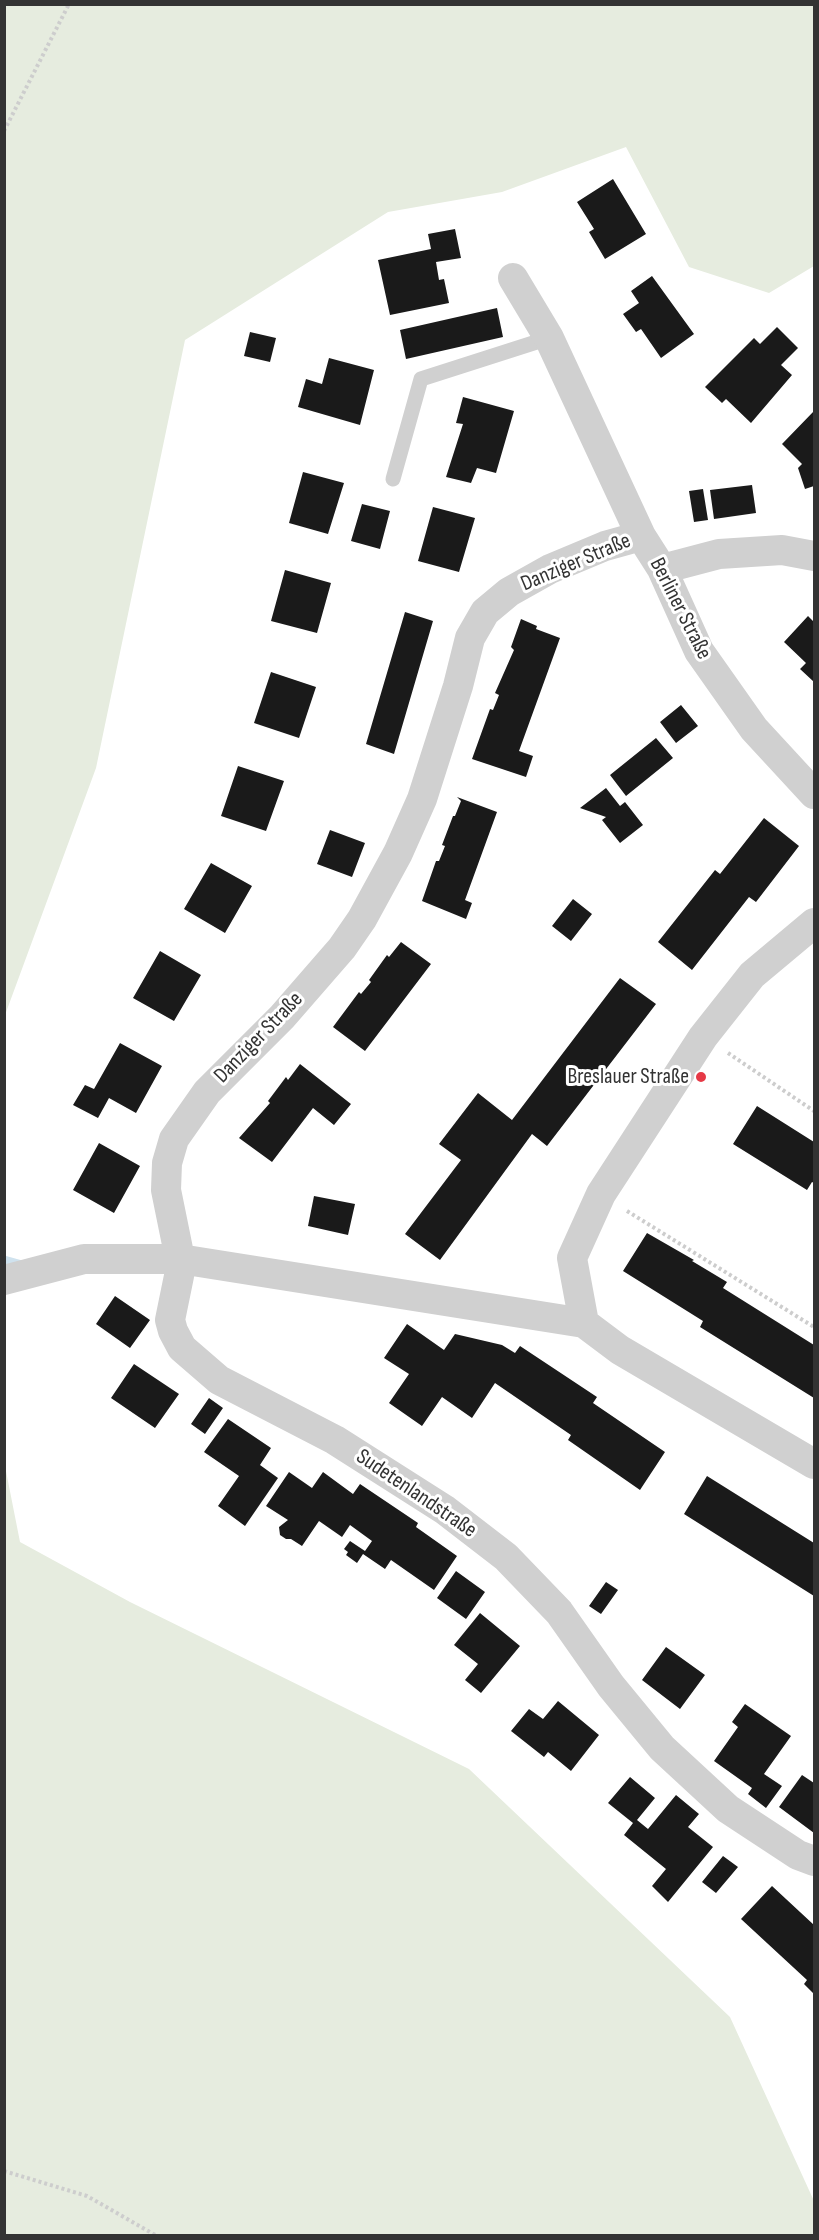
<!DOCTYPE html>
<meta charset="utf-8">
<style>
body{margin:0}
#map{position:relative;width:819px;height:2240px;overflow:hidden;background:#fff;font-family:"Sofia Sans Condensed",sans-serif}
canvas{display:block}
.frame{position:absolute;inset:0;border:6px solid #333;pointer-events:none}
</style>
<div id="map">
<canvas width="819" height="2240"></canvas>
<div class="frame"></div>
</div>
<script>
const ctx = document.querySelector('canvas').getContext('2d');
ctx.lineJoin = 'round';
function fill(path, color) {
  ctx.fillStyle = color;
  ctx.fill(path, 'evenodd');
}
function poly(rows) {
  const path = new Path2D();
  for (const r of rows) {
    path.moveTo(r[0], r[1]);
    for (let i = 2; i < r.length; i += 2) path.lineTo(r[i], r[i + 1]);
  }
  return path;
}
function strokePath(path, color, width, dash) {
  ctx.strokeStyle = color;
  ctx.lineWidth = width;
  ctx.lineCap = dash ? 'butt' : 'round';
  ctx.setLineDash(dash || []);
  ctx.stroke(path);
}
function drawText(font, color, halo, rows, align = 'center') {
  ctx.font = font + ' "Sofia Sans Condensed",sans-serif';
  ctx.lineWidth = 6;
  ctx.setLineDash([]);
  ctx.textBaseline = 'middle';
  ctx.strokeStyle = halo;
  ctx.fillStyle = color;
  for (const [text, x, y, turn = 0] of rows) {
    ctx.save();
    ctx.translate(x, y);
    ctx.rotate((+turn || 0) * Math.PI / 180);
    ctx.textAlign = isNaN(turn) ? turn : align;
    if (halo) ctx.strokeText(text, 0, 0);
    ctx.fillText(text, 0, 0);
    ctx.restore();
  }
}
fill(poly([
 [5,4,814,5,814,266,769,293,689,267,626,147,502,192,388,212,185,340,96,768,5,1015],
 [5,1466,20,1542,130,1602,469,1769,730,2017,814,2201,814,2235,5,2235]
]), '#e6ecdf');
strokePath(poly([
 [4,1260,22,1265]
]), '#cfe2ee', 9);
fill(poly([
 [613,179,646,234,605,259,589,232,594,229,577,202],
 [455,229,461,258,436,262,439,280,444,279,449,303,390,315,378,260,431,249,428,234],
 [652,276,694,334,661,358,641,329,636,332,623,314,639,303,631,291],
 [497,308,503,337,406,359,400,330],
 [777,327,798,348,781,365,792,375,751,423,726,399,722,403,705,387,754,338,760,344],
 [250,332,276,338,270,362,244,356],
 [329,358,374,370,360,425,298,407,306,379,322,384],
 [463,397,514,411,496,473,477,468,471,483,446,477,463,424,456,423],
 [814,411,814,486,805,489,798,468,802,464,782,444],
 [303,472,344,483,328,534,289,523],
 [752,485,756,513,714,519,710,490],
 [703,489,708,520,694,522,689,491],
 [362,504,390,511,380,549,351,541],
 [433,507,475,518,459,572,418,561],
 [285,570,331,583,317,633,271,621],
 [405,612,433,621,394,754,366,744],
 [808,616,814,622,814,682,800,669,806,663,784,642],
 [521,619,537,626,536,629,560,638,519,751,533,756,526,777,472,759,490,709,493,710,499,695,495,693,514,650,511,647],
 [271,672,316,687,299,738,254,723],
 [681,705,698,726,676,743,660,722],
 [656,738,673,758,626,796,610,775],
 [238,766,284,781,266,831,221,816],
 [606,788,620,806,625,802,643,825,620,843,602,820,606,817,580,808],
 [457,797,497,812,465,900,472,903,466,919,422,901,436,861,439,861,445,846,442,845,453,816,455,816,461,801],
 [764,818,799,846,756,902,749,897,692,970,658,942,715,870,720,874],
 [330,830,365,843,352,877,317,864],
 [211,863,252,886,225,933,184,909],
 [573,899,592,914,571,941,552,926],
 [401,942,431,964,365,1051,333,1027,359,992,361,994,371,982,369,980,387,955,389,957],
 [160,951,201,975,174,1021,133,998],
 [620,978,656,1004,547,1146,532,1134,440,1260,405,1234,461,1160,439,1144,478,1093,512,1120],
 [120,1043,162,1066,136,1113,109,1098,98,1118,73,1105,85,1085,94,1089],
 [300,1064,351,1104,334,1125,313,1108,272,1162,239,1138,270,1103,268,1101,286,1077,288,1080],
 [757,1106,814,1142,814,1183,812,1182,807,1190,733,1144],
 [99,1143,140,1166,114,1213,73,1190],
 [314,1196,355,1204,348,1235,308,1226],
 [647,1233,694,1260,692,1261,727,1282,723,1288,814,1345,814,1398,700,1327,703,1321,623,1271],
 [115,1296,150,1320,130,1348,96,1324],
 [407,1324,444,1350,455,1334,502,1345,515,1353,520,1346,597,1397,593,1403,665,1452,640,1490,568,1440,571,1435,495,1383,472,1418,442,1397,422,1426,389,1403,409,1374,384,1358],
 [134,1364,179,1394,155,1428,111,1398],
 [209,1398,223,1408,205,1434,191,1424],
 [228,1419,271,1448,260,1465,278,1478,245,1526,218,1506,239,1476,204,1452],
 [289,1472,312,1488,323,1472,353,1494,360,1484,418,1523,416,1527,457,1556,434,1590,391,1560,385,1569,363,1554,357,1563,346,1555,348,1552,344,1549,350,1541,365,1551,372,1541,350,1525,342,1537,319,1521,302,1546,291,1539,286,1539,280,1535,279,1527,288,1520,266,1506],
 [707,1476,814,1543,814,1596,684,1514],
 [456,1571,485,1592,466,1619,437,1598],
 [606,1582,618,1590,601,1614,589,1606],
 [480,1613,520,1646,481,1693,465,1680,478,1664,454,1645],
 [666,1647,705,1675,680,1709,642,1680],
 [558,1701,599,1735,571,1771,548,1752,544,1757,511,1731,529,1709,543,1719],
 [745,1704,791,1736,764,1774,782,1786,766,1808,748,1794,752,1788,714,1761,738,1727,732,1722],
 [802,1775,814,1783,814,1833,779,1807],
 [630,1777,655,1798,637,1820,648,1829,676,1795,699,1814,688,1827,713,1847,668,1902,652,1886,666,1869,624,1835,633,1823,608,1803],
 [723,1856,738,1867,716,1893,702,1882],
 [772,1886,814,1925,814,1994,804,1984,807,1980,741,1919]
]), '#1a1a1a');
strokePath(poly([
 [4,131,69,4],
 [728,1053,814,1111],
 [627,1211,814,1327],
 [4,2171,87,2196,157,2236]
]), '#cdcdcd', 4, [3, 3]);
strokePath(poly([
 [393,479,421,379,549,338]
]), '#d0d0d0', 15);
strokePath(poly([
 [513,278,549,338,641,536,662,569,699,651,754,729,814,794],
 [641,536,605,546,550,569,509,592,485,612,470,638,458,686,422,799,398,853,362,919,342,948,282,1017,207,1092,174,1139,167,1163,166,1190,180,1259,179,1276,170,1320,173,1331,182,1348,219,1380,335,1440,445,1510,506,1557,559,1612,611,1686,662,1748,728,1809,798,1855,814,1861],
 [662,569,719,554,782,550,814,556],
 [814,923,752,975,703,1037,601,1194,572,1258,584,1323,620,1350,814,1464],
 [4,1280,84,1259,180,1259,584,1323]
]), '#d0d0d0', 30);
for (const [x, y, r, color] of [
 [701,1077,6,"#e63946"]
]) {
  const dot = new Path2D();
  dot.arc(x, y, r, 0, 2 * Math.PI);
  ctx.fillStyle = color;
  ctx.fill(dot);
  strokePath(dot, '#fff', 2);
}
drawText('22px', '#333', '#fff', [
 ["Danziger Straße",576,563,-23],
 ["Berliner Straße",680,609,63],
 ["Danziger Straße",259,1038,-46],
 ["Sudetenlandstraße",416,1494,34]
]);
drawText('22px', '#333', '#fff', [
 ["Breslauer Straße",689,1077]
], 'right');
</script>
